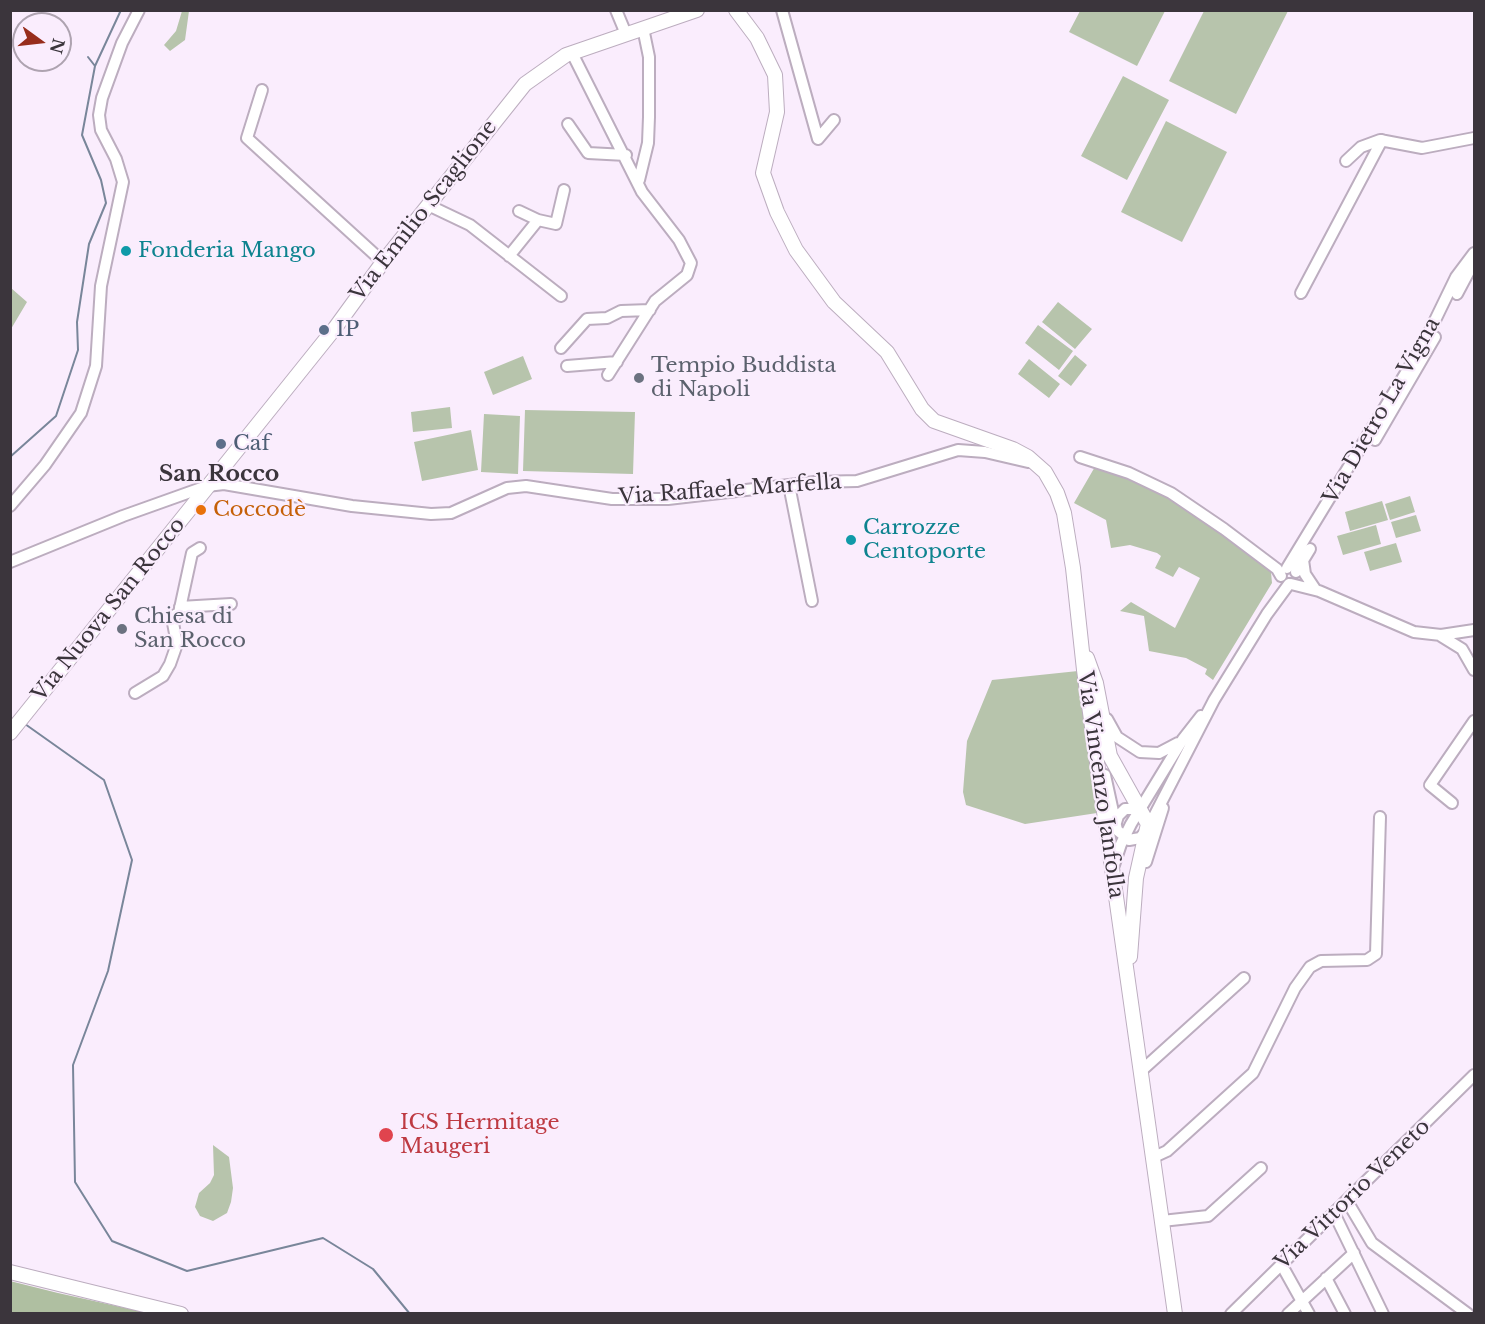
<!DOCTYPE html>
<meta charset="utf-8">
<style>
body{margin:0}
#map{position:relative;width:1485px;height:1324px;overflow:hidden;background:#faedfd;font-family:"Libre Baskerville",serif}
canvas{display:block}
.frame{position:absolute;inset:0;border:12px solid #3b353c;pointer-events:none}
.north{position:absolute;left:12px;top:12px;width:60px;height:60px;box-sizing:border-box;background:#faedfd;border:2px solid #aea3b0;border-radius:50%;rotate:105deg;font-size:16px;font-weight:700;line-height:24px;text-align:center;color:#3b353c}
.north::after{content:'';display:block;margin:auto;width:21px;height:27px;background:#972d1c;clip-path:polygon(50% 0,100% 100%,50% 72%,0 100%)}
</style>
<div id="map">
<canvas width="1485" height="1324"></canvas>
<div class="frame"></div>
<div class="north">N</div>
</div>
<script>
const ctx = document.querySelector('canvas').getContext('2d');
ctx.lineJoin = 'round';
function fill(path, color) {
  ctx.fillStyle = color;
  ctx.fill(path, 'evenodd');
}
function poly(rows) {
  const path = new Path2D();
  for (const r of rows) {
    path.moveTo(r[0], r[1]);
    for (let i = 2; i < r.length; i += 2) path.lineTo(r[i], r[i + 1]);
  }
  return path;
}
function strokePath(path, color, width, dash) {
  ctx.strokeStyle = color;
  ctx.lineWidth = width;
  ctx.lineCap = dash ? 'butt' : 'round';
  ctx.setLineDash(dash || []);
  ctx.stroke(path);
}
function drawText(font, color, halo, rows, align = 'center') {
  ctx.font = font + ' "Libre Baskerville",serif';
  ctx.lineWidth = 4.5;
  ctx.setLineDash([]);
  ctx.textBaseline = 'middle';
  ctx.strokeStyle = halo;
  ctx.fillStyle = color;
  for (const [text, x, y, turn = 0] of rows) {
    ctx.save();
    ctx.translate(x, y);
    ctx.rotate((+turn || 0) * Math.PI / 180);
    ctx.textAlign = isNaN(turn) ? turn : align;
    if (halo) ctx.strokeText(text, 0, 0);
    ctx.fillText(text, 0, 0);
    ctx.restore();
  }
}
fill(poly([
 [182,11,189,11,185,40,170,51,164,45,176,31],
 [1080,11,1080,10,1165,11,1137,66,1069,32],
 [1204,11,1288,11,1236,114,1169,81],
 [1123,76,1169,100,1127,180,1081,156],
 [1166,121,1227,152,1182,242,1121,212],
 [11,288,27,302,11,329],
 [1058,302,1092,329,1075,349,1042,322],
 [1038,325,1073,351,1059,370,1025,343],
 [1075,355,1087,365,1071,386,1058,376],
 [523,356,532,379,493,395,484,372],
 [1029,359,1060,384,1049,398,1018,374],
 [450,407,452,428,413,432,411,412],
 [525,410,635,412,633,474,523,471],
 [484,414,520,416,518,474,481,472],
 [471,430,478,470,422,481,414,442],
 [1096,465,1151,487,1194,513,1251,554,1271,572,1272,583,1213,680,1205,674,1207,669,1186,658,1149,651,1144,616,1120,611,1131,602,1175,628,1200,578,1179,567,1173,577,1155,568,1161,556,1157,553,1130,545,1111,548,1106,520,1074,503],
 [1410,496,1415,512,1390,520,1385,504],
 [1382,501,1388,520,1350,531,1345,512],
 [1416,515,1421,531,1396,538,1391,522],
 [1376,525,1381,544,1343,555,1337,536],
 [1396,543,1402,562,1370,571,1364,552],
 [1078,671,1097,813,1025,824,966,805,963,792,967,741,992,680],
 [213,1145,229,1157,233,1188,231,1202,227,1213,213,1221,200,1216,195,1207,199,1193,210,1183,214,1175]
]), '#b7c4ac');
fill(poly([
 [10,1281,58,1293,148,1313,11,1313]
]), '#afbfa1');
strokePath(poly([
 [88,57,95,66],
 [10,457,56,416,78,350,77,322,89,244,106,203,101,180,82,135,95,66,121,10],
 [25,724,104,780,132,860,108,971,73,1065,75,1182,112,1241,187,1271,323,1238,373,1269,410,1314]
]), '#79869a', 2);
const minor = poly([
 [616,10,626,34],
 [782,10,818,139,834,120],
 [572,53,642,192,679,240,691,263,687,275,655,301,608,375],
 [262,90,247,138,383,262],
 [568,124,588,153,626,155],
 [1346,161,1361,147,1380,140,1422,148,1474,138],
 [639,180,648,143,649,117,649,57,643,28],
 [428,205,470,225,561,296],
 [519,211,538,220],
 [509,256,538,220,556,224,564,190],
 [1301,293,1382,140],
 [1457,294,1474,262],
 [561,348,587,319,607,318,621,311,650,310],
 [567,366,617,362],
 [1375,440,1435,337],
 [1080,457,1129,473,1171,493,1224,529,1277,569,1281,576],
 [789,485,812,601],
 [10,506,45,465,81,413,96,366,101,286,123,182,116,159,101,130,99,115,102,98,122,43,139,10],
 [1303,560,1305,574,1315,589],
 [10,562,123,516,207,486,224,484,352,506,431,514,451,513,507,488,526,486,612,499,668,499,815,482,857,481,958,450,985,452,1028,462],
 [1287,568,1424,343,1456,277,1474,253],
 [1296,572,1310,549],
 [1291,584,1319,591,1414,632,1441,635,1474,630],
 [180,607,231,604],
 [1441,636,1462,649,1474,670],
 [135,693,163,676,170,664,177,644,173,623,175,615,179,613,192,553,200,548],
 [1107,719,1117,737,1140,752,1159,753,1178,743],
 [1105,775,1117,830,1129,840,1140,838,1147,830,1214,700,1267,614,1289,584],
 [1452,803,1430,785,1474,721],
 [1115,826,1118,816,1125,809,1141,809],
 [1146,862,1163,808],
 [1114,865,1121,844,1131,824,1183,739,1201,716],
 [1141,1071,1244,978],
 [1154,1157,1167,1151,1253,1073,1295,988,1310,967,1321,961,1367,960,1376,954,1380,817],
 [1347,1201,1372,1243,1468,1314],
 [1334,1213,1383,1314],
 [1162,1221,1208,1216,1261,1168],
 [1285,1271,1309,1314],
 [1326,1278,1345,1314],
 [1231,1314,1474,1075],
 [1288,1314,1354,1253]
]);
const major = poly([
 [736,10,757,38,775,75,777,112,763,173,777,212,796,250,834,302,887,352,922,409,934,421,1013,449,1028,457,1045,472,1057,493,1064,513,1073,568,1084,670,1175,1314],
 [1087,658,1096,683,1110,756,1148,824,1136,878,1130,957],
 [10,733,335,328,383,262,525,84,566,55,697,10],
 [10,1272,181,1314]
]);
strokePath(minor, '#bcadbf', 14);
strokePath(major, '#bcadbf', 16);
strokePath(minor, '#fff', 10);
strokePath(major, '#fff', 14);
for (const [x, y, r, color] of [
 [126,251,6,"#0f9aa8"],
 [324,330,6,"#5c6f8a"],
 [639,378,6,"#6b7280"],
 [221,444,6,"#5c6f8a"],
 [201,510,6,"#e8710a"],
 [851,540,6,"#0f9aa8"],
 [122,629,6,"#6b7280"],
 [386,1135,8,"#e0444e"]
]) {
  const dot = new Path2D();
  dot.arc(x, y, r, 0, 2 * Math.PI);
  ctx.fillStyle = color;
  ctx.fill(dot);
  strokePath(dot, '#faedfd', 2);
}
drawText('21px', '#3b353c', '#faedfd', [
 ["Via Emilio Scaglione",424,211,-52],
 ["Via Dietro La Vigna",1382,411,-60],
 ["Via Raffaele Marfella",730,490,-4],
 ["Via Nuova San Rocco",109,610,-51],
 ["Via Vincenzo Janfolla",1100,785,82],
 ["Via Vittorio Veneto",1353,1195,-44]
]);
drawText('21px', '#0d838f', '#faedfd', [
 ["Fonderia Mango",138,251],
 ["Carrozze",863,528],
 ["Centoporte",863,552]
], 'left');
drawText('21px', '#4e5e75', '#faedfd', [
 ["IP",336,330],
 ["Caf",233,444]
], 'left');
drawText('21px', '#5b616d', '#faedfd', [
 ["Tempio Buddista",651,366],
 ["di Napoli",651,390],
 ["Chiesa di",134,617],
 ["San Rocco",134,641]
], 'left');
drawText('21px', '#c56008', '#faedfd', [
 ["Coccodè",213,510]
], 'left');
drawText('21px', '#be3a42', '#faedfd', [
 ["ICS Hermitage",400,1123],
 ["Maugeri",400,1147]
], 'left');
drawText('bold 22px', '#3b353c', '#faedfd', [
 ["San Rocco",219,475]
]);
</script>
